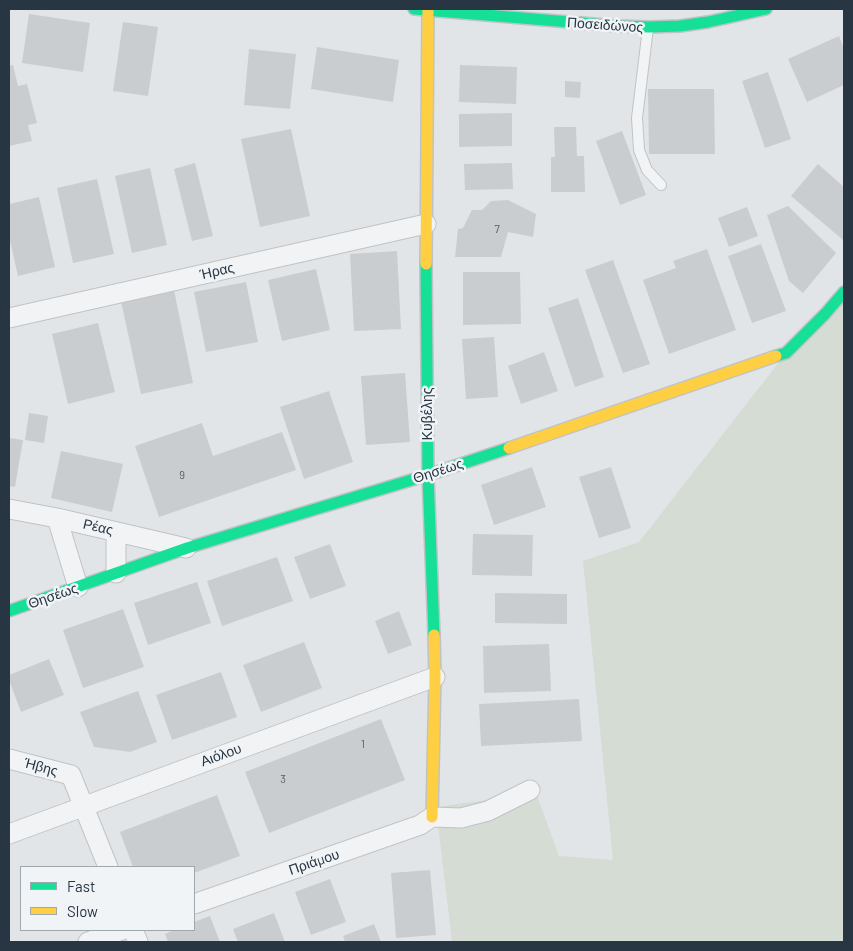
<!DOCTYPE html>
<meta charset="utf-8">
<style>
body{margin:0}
#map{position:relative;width:853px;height:951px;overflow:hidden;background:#e2e5e8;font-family:Barlow,sans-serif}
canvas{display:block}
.frame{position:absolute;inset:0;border:10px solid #283542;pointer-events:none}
.legend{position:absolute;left:20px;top:866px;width:175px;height:65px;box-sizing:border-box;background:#f0f4f7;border:1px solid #a0a8af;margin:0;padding:6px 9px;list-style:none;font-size:15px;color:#283542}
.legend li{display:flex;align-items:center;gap:10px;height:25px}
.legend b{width:25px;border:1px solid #a0a8af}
</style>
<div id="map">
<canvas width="853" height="951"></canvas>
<div class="frame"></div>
<ul class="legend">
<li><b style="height:6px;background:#16e098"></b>Fast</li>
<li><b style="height:6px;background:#ffcf43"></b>Slow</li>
</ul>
</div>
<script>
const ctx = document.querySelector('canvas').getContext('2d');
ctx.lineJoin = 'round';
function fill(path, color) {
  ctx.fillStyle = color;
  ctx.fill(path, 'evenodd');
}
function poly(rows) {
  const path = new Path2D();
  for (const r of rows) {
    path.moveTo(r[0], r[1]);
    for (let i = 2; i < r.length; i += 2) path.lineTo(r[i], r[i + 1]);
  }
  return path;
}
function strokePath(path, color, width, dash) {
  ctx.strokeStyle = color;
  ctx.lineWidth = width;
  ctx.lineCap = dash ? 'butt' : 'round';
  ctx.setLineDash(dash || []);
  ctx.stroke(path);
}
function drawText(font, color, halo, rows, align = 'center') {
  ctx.font = font + ' Barlow,sans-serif';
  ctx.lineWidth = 5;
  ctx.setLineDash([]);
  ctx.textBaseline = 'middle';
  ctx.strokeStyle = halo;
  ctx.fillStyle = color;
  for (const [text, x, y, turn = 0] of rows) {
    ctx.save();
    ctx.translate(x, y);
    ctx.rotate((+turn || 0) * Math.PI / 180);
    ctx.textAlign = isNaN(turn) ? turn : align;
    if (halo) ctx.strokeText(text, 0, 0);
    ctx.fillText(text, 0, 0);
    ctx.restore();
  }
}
fill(poly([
 [844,292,844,942,452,942,436,807,536,793,559,856,613,860,583,561,639,542,786,353]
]), '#d4dcd3');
fill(poly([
 [29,14,90,23,83,72,22,63],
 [123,22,158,27,148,96,113,91],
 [839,36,844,49,844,85,807,102,788,59],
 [317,47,399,60,393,102,311,89],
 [249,49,296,54,290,109,244,105],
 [13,65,18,86,27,84,37,123,28,125,32,141,9,146,9,66],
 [460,65,517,67,516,104,459,102],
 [768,72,791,139,765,148,742,81],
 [565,81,581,82,580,98,565,97],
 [648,89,714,89,715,154,649,154],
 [512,113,512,146,459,147,459,114],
 [554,127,576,127,577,156,584,156,585,192,551,192,551,157,555,157],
 [291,129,310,216,260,227,241,139],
 [622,131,646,195,620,205,596,141],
 [195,163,213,236,192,241,174,169],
 [512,163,513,189,465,190,464,164],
 [818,164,844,187,844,238,843,240,791,196],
 [150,168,167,245,132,253,115,176],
 [97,179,114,254,73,263,57,188],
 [39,197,55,267,18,276,9,236,9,204],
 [508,200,536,214,533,237,508,232,501,257,455,257,458,229,463,228,472,210,482,210,491,201],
 [788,206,836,253,803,293,789,281,767,215],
 [747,207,758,236,729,247,718,218],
 [761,244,786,311,752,323,728,256],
 [707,249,736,330,669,354,643,280,676,268,673,261],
 [397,251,401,329,354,331,350,254],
 [613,260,650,364,623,373,585,270],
 [316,269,330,330,282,341,268,280],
 [463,272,520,272,521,324,463,325],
 [246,282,258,342,206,352,194,292],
 [174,290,193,383,141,394,121,301],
 [578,298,604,377,575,387,548,308],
 [98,323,115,392,68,404,52,334],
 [494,337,498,397,466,399,462,339],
 [544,352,558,391,521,404,508,366],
 [405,373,410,442,366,445,361,376],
 [329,391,353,462,304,479,280,407],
 [29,413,48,416,44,443,25,440],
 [202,423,213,456,282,432,296,470,159,517,135,446],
 [9,438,23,440,15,487,9,486],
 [61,451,123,464,112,512,51,498],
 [532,467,546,507,494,525,481,485],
 [611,467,631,528,599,538,579,477],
 [473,534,533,535,532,576,472,575],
 [330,544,346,586,310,599,294,557],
 [277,557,293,601,222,626,207,581],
 [197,582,211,623,148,645,134,603],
 [495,593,567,594,567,624,495,623],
 [123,609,144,667,83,688,63,630],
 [399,611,412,645,388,654,375,621],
 [304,642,322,688,261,712,243,665],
 [549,644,551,691,484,693,483,646],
 [49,659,64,695,21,712,9,680,9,675],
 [221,672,237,717,172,740,156,695],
 [138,691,157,742,130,752,94,747,80,712],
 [579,699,582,741,481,746,479,704],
 [381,719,405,780,269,833,245,772],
 [217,795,240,856,194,873,194,867,133,867,120,832],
 [430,870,436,935,396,938,391,873],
 [330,879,346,922,311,935,295,892],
 [274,913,285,942,238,942,233,929],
 [210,916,220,942,168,942,165,934,174,930,194,930,194,922],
 [374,924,381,942,345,942,343,936]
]), '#cacdd0');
const lane = poly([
 [648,28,637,118,639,150,647,170,661,185]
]);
const street = poly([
 [9,318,426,224],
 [9,509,57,518,186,548],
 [57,518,78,587],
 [116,532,116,573],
 [9,759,71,775,108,867],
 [9,834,435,677],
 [194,904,420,825,432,817,461,818,488,811,530,790],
 [133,930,138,942],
 [88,942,122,930]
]);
const fast = poly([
 [414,9,617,26,649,27,680,26,708,22,766,9],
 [426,264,428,475,434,635],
 [776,356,786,353,825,314,844,292],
 [9,611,187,548,428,475,509,448]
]);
const slow = poly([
 [426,264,428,10],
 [509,448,776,356],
 [432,817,435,677,434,635]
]);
strokePath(lane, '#c0c3c6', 12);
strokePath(street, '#c0c3c6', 21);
strokePath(fast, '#c0c3c6', 14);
strokePath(slow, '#c0c3c6', 14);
strokePath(lane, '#f2f3f4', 10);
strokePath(street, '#f2f3f4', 19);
strokePath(fast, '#16e098', 11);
strokePath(slow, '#ffcf43', 11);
drawText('11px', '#515c66', null, [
 ["7",497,229],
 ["9",182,475],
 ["1",363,744],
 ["3",283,779]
]);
drawText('14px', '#283542', '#f0f4f7', [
 ["Ποσειδώνος",605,25,4],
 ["Ήρας",217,271,-13],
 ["Κυβέλης",427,414,-90],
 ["Θησέως",438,471,-18],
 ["Ρέας",98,527,13],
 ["Θησέως",53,596,-19],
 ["Αιόλου",221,755,-20],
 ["Ήβης",41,767,15],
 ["Πριάμου",314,862,-19]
]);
</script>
